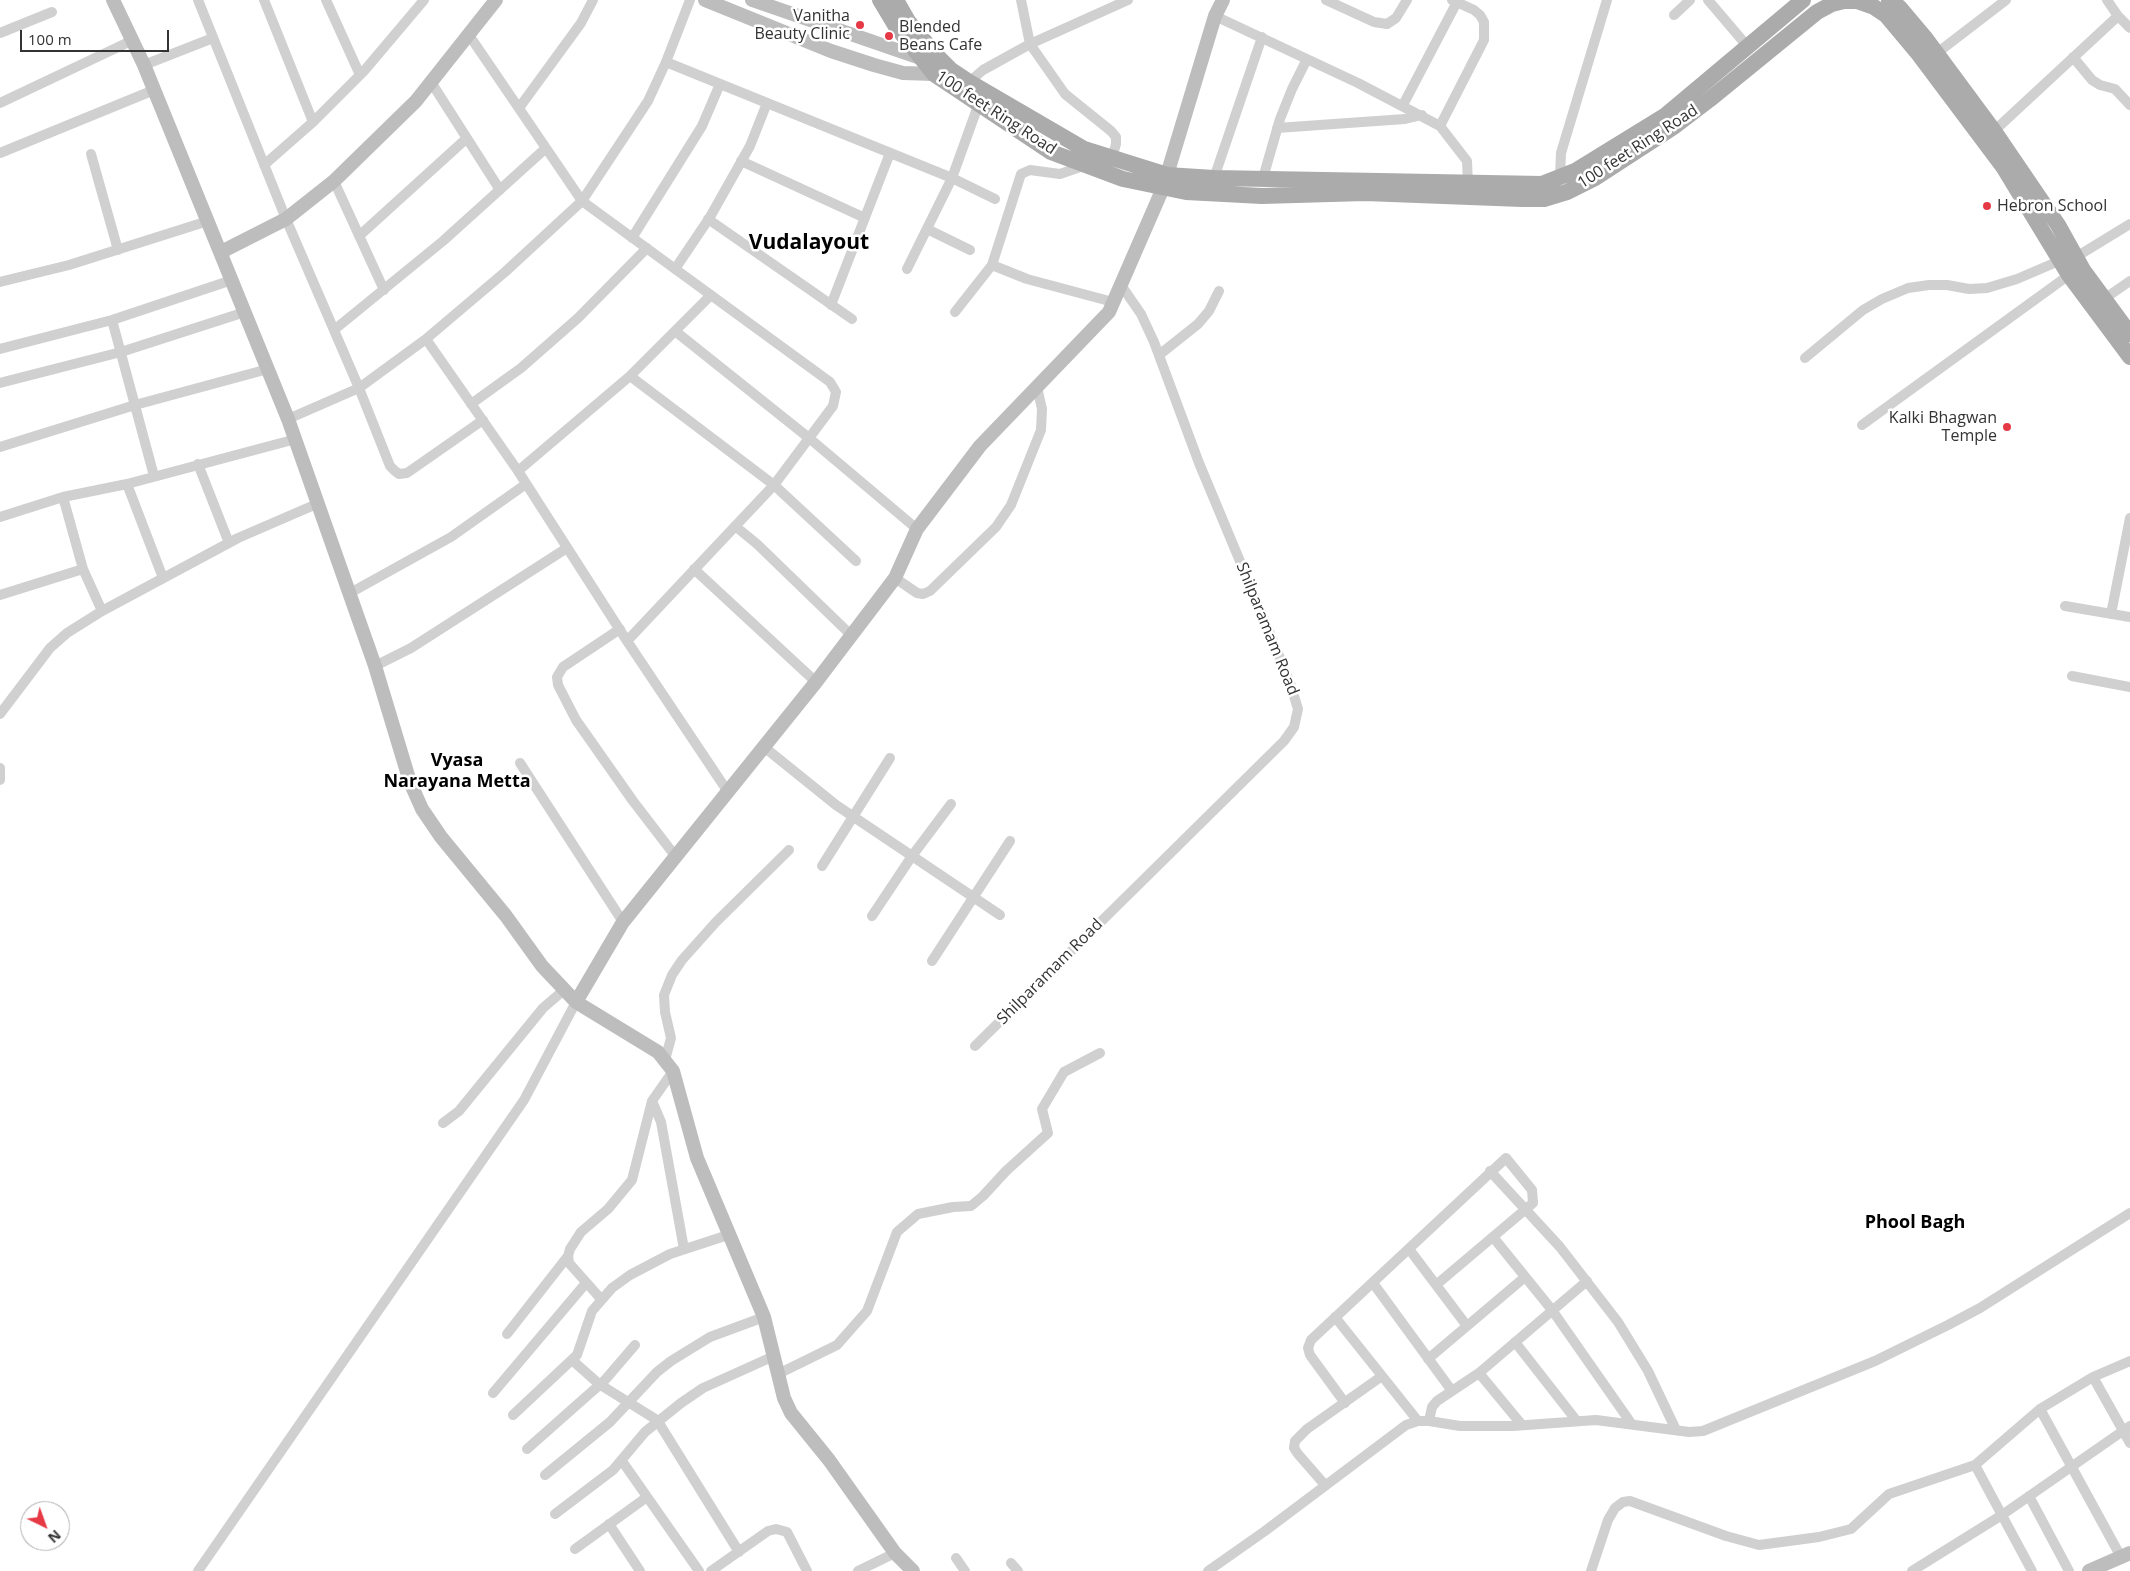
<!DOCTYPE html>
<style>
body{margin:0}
#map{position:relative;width:2130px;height:1571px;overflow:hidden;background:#fff;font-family:"Open Sans",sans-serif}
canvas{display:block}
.north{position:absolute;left:20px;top:1501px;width:50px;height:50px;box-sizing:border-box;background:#fff;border:1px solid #adadad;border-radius:50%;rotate:138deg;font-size:14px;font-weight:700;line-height:20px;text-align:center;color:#333}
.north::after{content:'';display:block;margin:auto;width:18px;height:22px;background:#e63946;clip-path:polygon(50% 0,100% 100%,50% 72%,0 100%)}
.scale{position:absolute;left:20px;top:30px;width:149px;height:22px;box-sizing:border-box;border:2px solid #333;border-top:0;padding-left:6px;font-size:15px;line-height:18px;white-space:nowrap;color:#333;-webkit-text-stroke:4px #fff;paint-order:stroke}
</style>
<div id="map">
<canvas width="2130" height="1571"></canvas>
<div class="north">N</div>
<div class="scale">100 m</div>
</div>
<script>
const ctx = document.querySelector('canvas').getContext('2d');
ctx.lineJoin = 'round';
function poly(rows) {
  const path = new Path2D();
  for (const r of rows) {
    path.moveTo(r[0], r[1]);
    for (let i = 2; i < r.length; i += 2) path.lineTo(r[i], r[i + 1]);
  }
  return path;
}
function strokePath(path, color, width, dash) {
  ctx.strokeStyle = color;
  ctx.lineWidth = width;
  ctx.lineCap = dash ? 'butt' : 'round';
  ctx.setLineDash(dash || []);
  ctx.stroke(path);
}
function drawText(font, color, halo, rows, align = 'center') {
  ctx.font = font + ' "Open Sans",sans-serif';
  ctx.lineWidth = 5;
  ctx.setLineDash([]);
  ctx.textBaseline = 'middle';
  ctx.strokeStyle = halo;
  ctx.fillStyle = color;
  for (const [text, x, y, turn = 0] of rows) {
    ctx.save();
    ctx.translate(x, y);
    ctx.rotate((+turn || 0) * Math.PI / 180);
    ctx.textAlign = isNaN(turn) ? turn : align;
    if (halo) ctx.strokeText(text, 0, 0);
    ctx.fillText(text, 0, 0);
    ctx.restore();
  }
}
strokePath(poly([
 [198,0,286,219,359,388,390,466,395,471,399,474,407,473,483,420],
 [264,0,313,122],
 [326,0,360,75],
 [1021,0,1030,44,1065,94,1111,131,1116,137,1116,144,1112,158],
 [1326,0,1374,22,1387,24,1396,18,1407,0],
 [1708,0,1748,47],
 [2107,0,2118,16,2130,28],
 [1674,15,1690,0],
 [1215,16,1358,83,1440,126,1467,161,1468,183],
 [0,33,52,12],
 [469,35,582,201,830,382,836,392,833,406,774,485,627,641],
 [1937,53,2006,0],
 [2073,57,2092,80,2100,85,2115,89,2130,105],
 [666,62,952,178,995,199],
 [144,65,213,38],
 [431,82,500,190],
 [969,82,983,70,1030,44,1128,0],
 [0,103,133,40],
 [1403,105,1457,2],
 [519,108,581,23,593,0],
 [1440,126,1484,40,1484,22,1480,15,1474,10,1452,0],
 [1277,128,1405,119,1422,115],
 [1994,131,2118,16],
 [0,153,154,90],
 [91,154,118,250],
 [741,161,865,218],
 [264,165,313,122,364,71,424,0],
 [1560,177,1561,153,1607,0],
 [1214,178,1262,37],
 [1263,178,1280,119,1292,89,1307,59],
 [334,181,384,290],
 [708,219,852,319],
 [927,229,970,250],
 [359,236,467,138],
 [632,238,702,126,720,84],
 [2076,257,2130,224],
 [992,265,1027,279,1113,302],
 [675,269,710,217,750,146,767,103],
 [907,269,952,178,979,103],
 [0,282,69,265,208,221],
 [2104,299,2130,281],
 [831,305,890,153],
 [955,312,992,265,1021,174,1030,170,1060,174,1086,165],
 [112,320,154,476],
 [334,330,443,241,546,148],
 [675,331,809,438,917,529],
 [426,339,518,471,627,641,728,792],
 [0,349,112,320,232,280],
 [1159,355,1198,324,1209,311,1219,291],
 [1805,358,1863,310,1882,299,1908,288,1929,285,1947,285,1969,289,1987,288,2017,279,2059,261],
 [630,376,774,485,856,561],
 [0,383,121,352,245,312],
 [471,404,521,368,578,318,647,248],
 [288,419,359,388,426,339,505,272,582,201,648,101,666,62,690,0],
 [1862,425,2069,275],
 [0,447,135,405,268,369],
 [198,464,229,543],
 [518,471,630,376,711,295],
 [127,484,163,578],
 [63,497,83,569,102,611],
 [0,517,63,497,127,484,296,439],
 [735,526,757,544,852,636],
 [694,569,816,682],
 [895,578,917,593,923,594,930,591,996,527,1011,505,1041,430,1042,409,1037,387],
 [350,593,451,537,526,484],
 [0,595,83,569],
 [2065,606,2130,617],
 [2111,614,2130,518],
 [620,629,563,667,557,677,558,685,576,720,633,801,676,857],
 [375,666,411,648,567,548],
 [2072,676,2130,687],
 [0,714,50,648,67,633,102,611,238,538,319,503],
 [764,747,836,805,1000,915],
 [520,763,623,922],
 [0,768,0,780],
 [822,866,890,758],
 [872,916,912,856,951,804],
 [932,961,1010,841],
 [975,1046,1284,741,1294,727,1298,709,1290,683,1267,626,1199,463,1154,342,1141,314,1121,285],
 [665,1060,671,1038,665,1012,664,995,672,975,682,960,716,922,789,850],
 [652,1101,661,1122,684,1249],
 [443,1123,459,1111,543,1008,564,990],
 [1490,1171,1560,1247,1618,1322,1648,1371,1676,1430],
 [1493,1237,1552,1310,1631,1423],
 [1409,1249,1467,1326],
 [1373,1283,1452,1391],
 [601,1299,569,1263,568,1256,570,1249,581,1232,608,1209,632,1180,652,1101,673,1071],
 [1335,1317,1418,1421],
 [507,1334,568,1256],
 [1515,1342,1576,1420],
 [1428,1359,1525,1277],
 [572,1360,599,1384,657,1420,739,1552],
 [1479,1373,1522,1425],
 [778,1374,837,1345,867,1311,897,1232,918,1214,953,1207,971,1206,983,1196,1006,1171,1048,1133,1042,1109,1064,1072,1100,1053],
 [2093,1377,2130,1443],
 [493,1393,586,1283],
 [1345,1403,1310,1355,1308,1348,1311,1340,1506,1158,1532,1190,1533,1203,1436,1285],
 [2040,1409,2121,1557],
 [513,1415,577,1355,592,1311,612,1288,630,1275,670,1254,728,1235],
 [1429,1421,1432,1407,1437,1401,1479,1373,1587,1281],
 [527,1449,605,1380,635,1345],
 [622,1461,699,1571],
 [1975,1465,2032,1571],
 [545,1475,610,1422,657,1372,671,1361,710,1337,764,1317],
 [1325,1485,1298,1454,1294,1448,1295,1441,1307,1429,1382,1376],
 [2029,1496,2069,1571],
 [555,1514,613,1470,645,1432,681,1403,703,1388,774,1356],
 [609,1524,640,1571],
 [575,1549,647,1497],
 [956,1558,965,1571],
 [1011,1563,1018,1571],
 [198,1571,524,1100,576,1002],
 [711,1571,768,1531,776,1529,787,1532,807,1571],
 [858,1571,895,1553],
 [1208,1571,1265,1531,1406,1425,1418,1421,1429,1421,1460,1426,1513,1426,1596,1420,1689,1432,1703,1431,1875,1361,1948,1325,1980,1308,2130,1213],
 [1591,1571,1608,1520,1615,1508,1623,1502,1630,1501,1726,1536,1759,1545,1819,1537,1851,1529,1889,1494,1975,1465,2040,1409,2093,1377,2130,1361],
 [1912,1571,2002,1515,2130,1426]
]), '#d0d0d0', 10);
strokePath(poly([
 [113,0,144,65,288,419,375,666,410,782,422,809,441,837,506,916,542,966,576,1002,658,1052,673,1071,697,1158,764,1317,784,1398,791,1413,829,1460,895,1553,913,1571],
 [705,0,831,51,874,65,903,73,934,74,940,73],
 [752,0,920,58,924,57],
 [221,252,286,219,334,181,416,101,496,0],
 [576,1002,623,922,816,682,895,578,917,529,980,446,1109,312,1163,188,1215,16,1223,0],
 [2089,1571,2130,1553]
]), '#bdbdbd', 14);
strokePath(poly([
 [880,0,895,25,934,74,1051,152,1123,179,1186,192,1262,196,1365,193,1522,199,1544,199,1567,192,1595,178,1675,126,1709,100,1817,12,1832,4,1844,1,1857,1,1874,7,1886,15,1917,52,2004,168,2069,275,2130,357],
 [896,0,908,21,936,55,951,70,969,82,1084,149,1167,175,1214,178,1542,184,1575,171,1666,115,1803,0],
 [1889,0,1899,7,1926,39,1994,131,2058,225,2083,270,2130,334]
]), '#ababab', 16);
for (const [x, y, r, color] of [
 [860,25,5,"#e63946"],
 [889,36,5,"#e63946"],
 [1987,206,5,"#e63946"],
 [2007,427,5,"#e63946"]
]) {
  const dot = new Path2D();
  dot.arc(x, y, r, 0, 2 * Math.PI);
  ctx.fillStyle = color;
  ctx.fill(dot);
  strokePath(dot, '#fff', 2);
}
drawText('16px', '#333', '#fff', [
 ["Vanitha",850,16],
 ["Beauty Clinic",850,34],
 ["Blended",899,27,"left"],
 ["Beans Cafe",899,45,"left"],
 ["Hebron School",1997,206,"left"],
 ["Kalki Bhagwan",1997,418],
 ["Temple",1997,436]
], 'right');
drawText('16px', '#333', '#fff', [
 ["100 feet Ring Road",996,113,33],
 ["100 feet Ring Road",1638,147,-33],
 ["Shilparamam Road",1267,629,68],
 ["Shilparamam Road",1050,972,-45]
]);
drawText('bold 18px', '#000', '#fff', [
 ["Vyasa",457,761],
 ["Narayana Metta",457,782],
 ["Phool Bagh",1915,1223]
]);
drawText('bold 21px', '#000', '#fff', [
 ["Vudalayout",809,243]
]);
</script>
